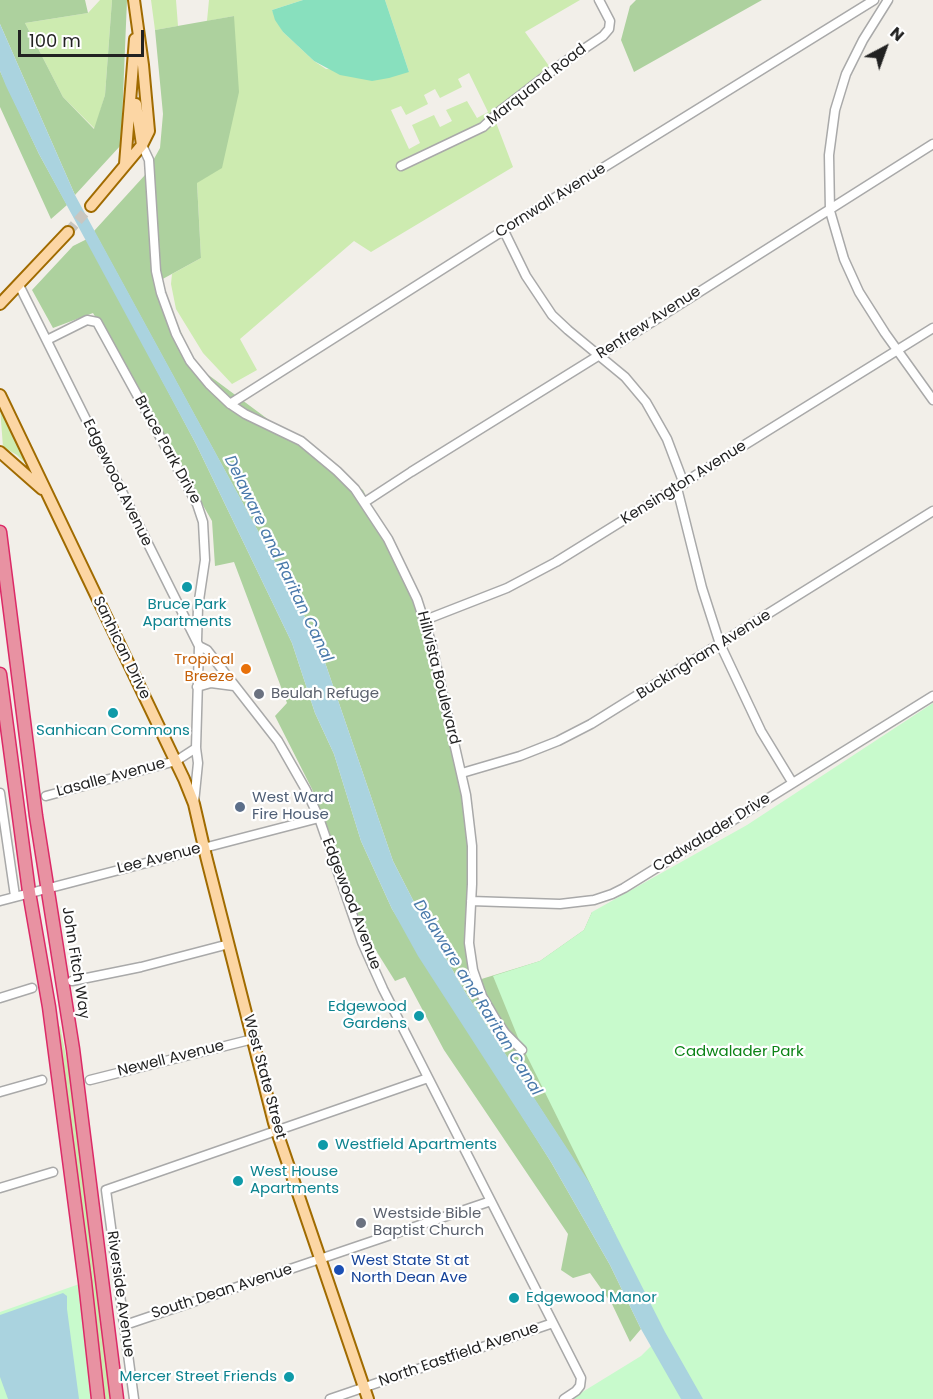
<!DOCTYPE html>
<style>
body{margin:0}
#map{position:relative;width:933px;height:1399px;overflow:hidden;background:#f2efe9;font-family:Poppins,sans-serif}
canvas{display:block}
.north{position:absolute;left:855px;top:18px;width:60px;height:60px;-webkit-text-stroke:4px #fff;paint-order:stroke;rotate:41deg;font-size:16px;font-weight:700;line-height:24px;text-align:center;color:#222}
.north::after{content:'';display:block;margin:auto;width:21px;height:27px;background:#222;clip-path:polygon(50% 0,100% 100%,50% 72%,0 100%)}
.scale{position:absolute;left:18px;top:30px;width:126px;height:27px;box-sizing:border-box;border:3px solid #222;border-top:0;padding-left:8px;font-size:18px;line-height:21px;white-space:nowrap;color:#222;-webkit-text-stroke:4px #fff;paint-order:stroke}
</style>
<div id="map">
<canvas width="933" height="1399"></canvas>
<div class="north">N</div>
<div class="scale">100 m</div>
</div>
<script>
const ctx = document.querySelector('canvas').getContext('2d');
ctx.lineJoin = 'round';
function fill(path, color) {
  ctx.fillStyle = color;
  ctx.fill(path, 'evenodd');
}
function poly(rows) {
  const path = new Path2D();
  for (const r of rows) {
    path.moveTo(r[0], r[1]);
    for (let i = 2; i < r.length; i += 2) path.lineTo(r[i], r[i + 1]);
  }
  return path;
}
function strokePath(path, color, width, dash) {
  ctx.strokeStyle = color;
  ctx.lineWidth = width;
  ctx.lineCap = dash ? 'butt' : 'round';
  ctx.setLineDash(dash || []);
  ctx.stroke(path);
}
function drawText(font, color, halo, rows, align = 'center') {
  ctx.font = font + ' Poppins,sans-serif';
  ctx.lineWidth = 4.5;
  ctx.setLineDash([]);
  ctx.textBaseline = 'middle';
  ctx.strokeStyle = halo;
  ctx.fillStyle = color;
  for (const [text, x, y, turn = 0] of rows) {
    ctx.save();
    ctx.translate(x, y);
    ctx.rotate((+turn || 0) * Math.PI / 180);
    ctx.textAlign = isNaN(turn) ? turn : align;
    if (halo) ctx.strokeText(text, 0, 0);
    ctx.fillText(text, 0, 0);
    ctx.restore();
  }
}
fill(poly([
 [100,0,112,0,105,95,95,129,63,97,25,23,88,13],
 [151,0,176,0,178,26,155,30],
 [209,0,303,0,272,10,283,32,314,61,326,69,409,72,385,0,580,0,525,32,549,66,492,112,513,167,371,252,354,241,240,339,257,370,232,384,203,353,176,309,171,284,172,274,201,258,197,183,234,16,207,21],
 [469,73,488,112,477,118,467,101,446,110,452,121,440,127,434,115,412,125,420,143,409,149,391,110,401,106,406,115,428,104,424,95,435,89,440,98,462,87,458,79],
 [0,407,28,466,17,455,3,447],
 [60,1026,71,1081,110,1399,105,1399,59,1027]
]), '#cdebb0');
fill(poly([
 [0,0,85,0,88,13,25,23,63,97,94,129,105,95,112,0,127,0,121,145,75,195,0,24],
 [636,0,762,0,634,72,621,40,630,6],
 [234,16,239,92,222,168,197,183,201,258,159,281,195,365,363,490,425,612,466,791,475,981,540,961,584,930,592,912,676,1353,588,1182,465,992,415,904,393,861,317,639,94,231,145,175,160,148,163,114,155,30],
 [0,71,39,154,67,205,51,219,0,107],
 [87,239,196,444,292,643,315,713,334,754,361,841,392,909,551,1162,610,1265,641,1329,630,1342,612,1304,590,1273,573,1278,561,1270,568,1234,444,1050,405,977,395,981,365,933,312,789,275,716,287,703,234,562,215,566,212,521,93,313,53,328,32,290,73,246]
]), '#add19e');
fill(poly([
 [933,703,933,1399,571,1399,641,1356,651,1346,615,1234,519,1040,493,976,540,961,584,930,592,912,747,825],
 [85,1282,98,1399,0,1399,0,1312]
]), '#c8facc');
fill(poly([
 [303,0,385,0,409,72,389,78,372,81,340,75,314,61,283,32,275,20,272,10]
]), '#88e0be');
fill(poly([
 [0,24,75,195,317,639,393,861,415,904,465,992,589,1182,665,1332,703,1399,681,1399,641,1329,610,1265,551,1162,418,956,392,909,361,841,334,754,315,713,292,643,196,444,39,154,6,86,0,71],
 [63,1293,67,1296,67,1309,79,1399,8,1399,0,1377,0,1315]
]), '#aad3df');
strokePath(poly([
 [68,232,91,206]
]), '#c8c6c1', 10, [10, 5]);
const minor = poly([
 [888,0,863,40,846,74,835,110,829,155,830,211,844,259,859,292,885,333,933,400],
 [142,145,149,160,156,271,161,293,176,334,190,361,209,384,230,404,245,414,301,441,337,471,355,489,388,539,417,599,431,642,466,795,472,846,472,884,469,943,473,970,482,996,496,1020,505,1033,522,1050],
 [401,166,483,127,500,111,557,67,603,36,609,29,610,21,599,0],
 [504,231,526,276,552,315,568,330,625,377,646,402,667,439,684,484],
 [19,285,199,646,207,650,278,741,306,790,319,818,362,942,383,989,581,1378,580,1386,576,1391,564,1399],
 [47,340,87,320,97,322,197,504,203,522,205,560,198,607,197,641],
 [230,404,564,192,874,0],
 [677,488,702,588,720,644,761,731,792,782],
 [365,502,411,472,614,346,933,144],
 [425,620,507,588,556,562,933,328],
 [197,687,211,683,234,686],
 [462,773,520,756,558,741,591,724,933,511],
 [0,793,15,896],
 [46,796,176,761,196,748],
 [194,803,198,763,196,748,199,646],
 [0,901,319,818],
 [471,901,560,904,594,900,612,894,624,888,933,696],
 [72,981,141,967,229,944],
 [0,998,32,988],
 [90,1080,253,1039],
 [0,1092,42,1080],
 [0,1188,53,1172],
 [125,1325,491,1201],
 [134,1399,106,1190,428,1078],
 [330,1399,553,1323]
]);
const major = poly([
 [136,104,142,145],
 [125,164,135,39],
 [91,206,142,145,149,131,143,65,134,0],
 [0,304,68,232],
 [0,395,184,779,194,804,206,856,274,1123,368,1399],
 [0,452,42,489]
]);
const highway = poly([
 [0,532,36,816,73,1049,117,1399],
 [0,674,29,892,49,1007,85,1282,98,1399]
]);
strokePath(minor, '#a9a9a9', 11);
strokePath(major, '#a06b00', 14);
strokePath(highway, '#dc2a67', 15);
strokePath(minor, '#fff', 8);
strokePath(major, '#fcd6a4', 10);
strokePath(highway, '#e892a2', 12);
for (const [x, y, r, color] of [
 [187,587,6,"#0f9aa8"],
 [246,669,6,"#e8710a"],
 [259,694,6,"#6b7280"],
 [113,713,6,"#0f9aa8"],
 [240,807,6,"#5c6f8a"],
 [419,1016,6,"#0f9aa8"],
 [323,1145,6,"#0f9aa8"],
 [238,1181,6,"#0f9aa8"],
 [361,1223,6,"#6b7280"],
 [339,1270,6,"#1a4fb4"],
 [514,1298,6,"#0f9aa8"],
 [289,1377,6,"#0f9aa8"]
]) {
  const dot = new Path2D();
  dot.arc(x, y, r, 0, 2 * Math.PI);
  ctx.fillStyle = color;
  ctx.fill(dot);
  strokePath(dot, '#fff', 2);
}
drawText('15px', '#222', '#fff', [
 ["Marquand Road",537,85,-38],
 ["Cornwall Avenue",551,201,-32],
 ["Renfrew Avenue",649,323,-33],
 ["Bruce Park Drive",167,450,61],
 ["Edgewood Avenue",117,483,64],
 ["Kensington Avenue",684,483,-32],
 ["Sanhican Drive",121,648,64],
 ["Buckingham Avenue",704,655,-32],
 ["Hillvista Boulevard",438,678,76],
 ["Lasalle Avenue",111,778,-15],
 ["Cadwalader Drive",712,833,-32],
 ["Lee Avenue",159,859,-14],
 ["Edgewood Avenue",351,904,69],
 ["John Fitch Way",75,963,81],
 ["Newell Avenue",171,1059,-14],
 ["West State Street",264,1077,75],
 ["South Dean Avenue",222,1292,-18],
 ["Riverside Avenue",120,1294,82],
 ["North Eastfield Avenue",459,1355,-19]
]);
drawText('15px', '#0d838f', '#fff', [
 ["Bruce Park",187,605,"center"],
 ["Apartments",187,622,"center"],
 ["Sanhican Commons",113,731,"center"],
 ["Edgewood",407,1007,"right"],
 ["Gardens",407,1024,"right"],
 ["Westfield Apartments",335,1145],
 ["West House",250,1172],
 ["Apartments",250,1189],
 ["Edgewood Manor",526,1298],
 ["Mercer Street Friends",277,1377,"right"]
], 'left');
drawText('15px', '#c56008', '#fff', [
 ["Tropical",234,660],
 ["Breeze",234,677]
], 'right');
drawText('15px', '#5b616d', '#fff', [
 ["Beulah Refuge",271,694],
 ["Westside Bible",373,1214],
 ["Baptist Church",373,1231]
], 'left');
drawText('15px', '#4e5e75', '#fff', [
 ["West Ward",252,798],
 ["Fire House",252,815]
], 'left');
drawText('15px', '#0c8416', '#fff', [
 ["Cadwalader Park",739,1052]
]);
drawText('15px', '#164399', '#fff', [
 ["West State St at",351,1261],
 ["North Dean Ave",351,1278]
], 'left');
drawText('italic 16px', '#4a7aab', '#fff', [
 ["Delaware and Raritan Canal",278,559,64],
 ["Delaware and Raritan Canal",477,998,58]
]);
</script>
